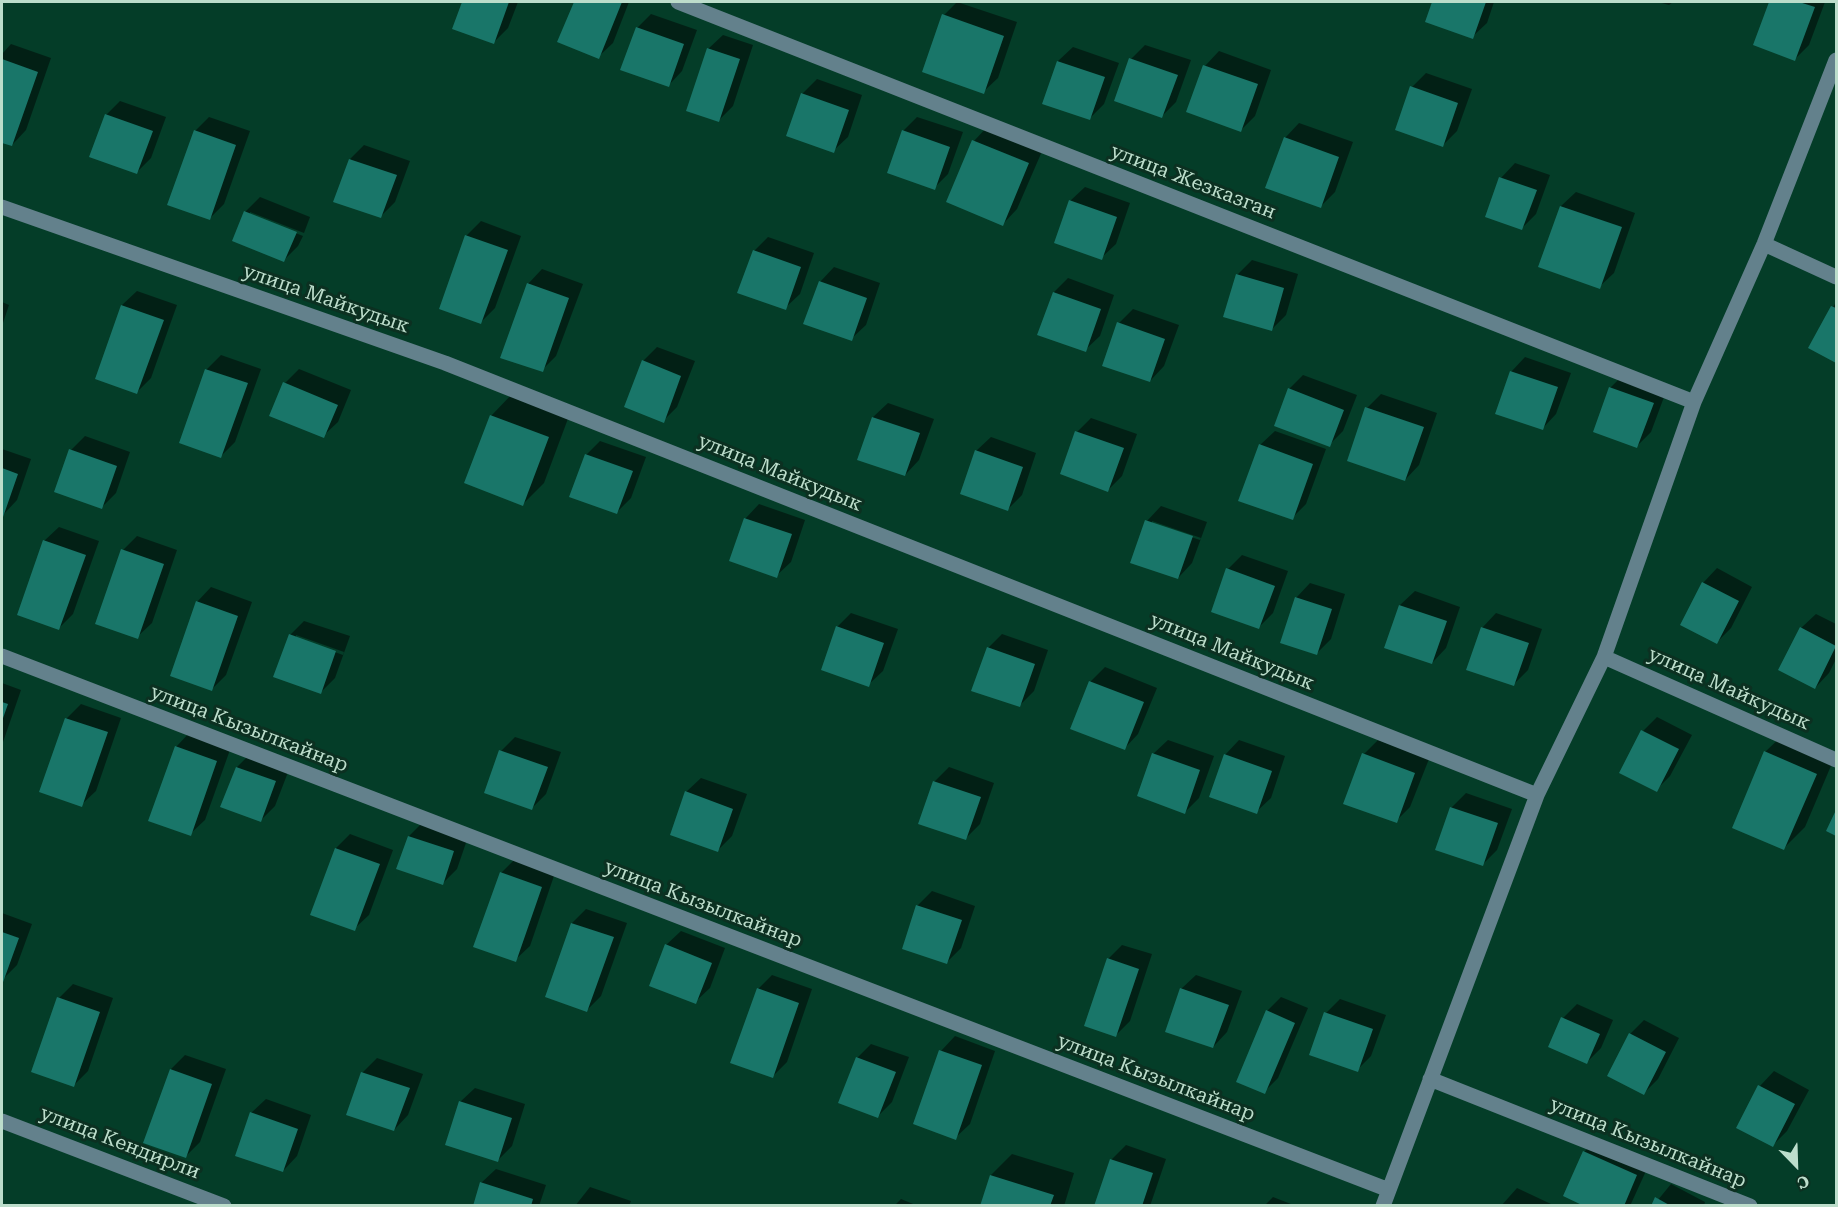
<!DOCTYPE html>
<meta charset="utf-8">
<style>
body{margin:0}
#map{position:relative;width:1838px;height:1207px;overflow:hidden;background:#043d28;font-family:"Roboto Serif",serif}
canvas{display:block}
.frame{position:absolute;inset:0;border:3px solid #bcddcb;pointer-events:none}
.north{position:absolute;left:1766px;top:1135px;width:60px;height:60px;-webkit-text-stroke:4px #0c3021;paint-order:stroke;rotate:157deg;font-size:16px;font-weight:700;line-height:24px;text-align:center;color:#bcddcb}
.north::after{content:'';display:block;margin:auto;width:21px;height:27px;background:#bcddcb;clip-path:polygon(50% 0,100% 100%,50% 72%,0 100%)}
</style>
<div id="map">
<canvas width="1838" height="1207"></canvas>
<div class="frame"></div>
<div class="north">С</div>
</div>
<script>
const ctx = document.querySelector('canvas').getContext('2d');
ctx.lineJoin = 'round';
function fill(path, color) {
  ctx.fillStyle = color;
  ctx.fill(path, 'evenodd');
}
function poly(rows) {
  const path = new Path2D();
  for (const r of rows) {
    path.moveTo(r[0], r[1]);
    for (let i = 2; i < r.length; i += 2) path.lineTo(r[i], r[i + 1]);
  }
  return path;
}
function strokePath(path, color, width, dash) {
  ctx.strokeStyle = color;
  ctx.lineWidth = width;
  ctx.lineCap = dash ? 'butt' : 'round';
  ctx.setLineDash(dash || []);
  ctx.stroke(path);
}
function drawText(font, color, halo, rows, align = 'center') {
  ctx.font = font + ' "Roboto Serif",serif';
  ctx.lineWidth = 6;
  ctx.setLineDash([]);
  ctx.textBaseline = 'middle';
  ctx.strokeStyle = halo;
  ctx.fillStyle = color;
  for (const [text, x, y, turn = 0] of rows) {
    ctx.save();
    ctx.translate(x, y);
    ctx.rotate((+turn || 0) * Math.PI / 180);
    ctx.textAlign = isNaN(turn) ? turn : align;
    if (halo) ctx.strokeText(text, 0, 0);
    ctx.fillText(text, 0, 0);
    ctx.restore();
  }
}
fill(poly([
 [463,2,518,2,508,28,494,42,454,28],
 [576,2,629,2,613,43,598,57,559,42],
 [957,2,1017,22,998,78,983,92,944,15],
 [1434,2,1494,2,1487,23,1472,37,1427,22],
 [1658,2,1673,2,1669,5],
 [1771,2,1825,2,1809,45,1795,59,1755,44],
 [651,14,697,30,682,71,668,86,637,28],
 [723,35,753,45,733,106,719,120,708,49],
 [11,44,51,58,26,130,12,145,2,141,2,54],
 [1145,45,1191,60,1176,102,1162,116,1131,59],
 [1073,47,1119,63,1104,104,1089,119,1044,103,1058,61],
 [1219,51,1271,70,1255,116,1241,130,1205,66],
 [1426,73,1472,89,1457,131,1443,145,1412,87],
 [817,79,862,95,848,137,833,151,802,94],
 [120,101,166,117,151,158,137,172,106,115],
 [209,117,250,131,224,204,210,218,195,131],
 [917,117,963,132,948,174,934,188,903,131],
 [1299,123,1353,142,1335,192,1321,206,1285,138],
 [988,126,1043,149,1017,209,1003,224,948,201,974,141],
 [364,145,410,161,395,202,381,216,350,159],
 [1515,163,1550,175,1536,214,1522,228,1487,216,1501,178],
 [1085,187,1130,203,1116,244,1101,258,1070,201],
 [1576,192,1635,213,1614,273,1599,287,1540,266,1561,206],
 [260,197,310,217,304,233,250,212,250,215,303,236,298,246,284,260,234,240,245,212],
 [481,221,521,236,495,308,481,322,466,236],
 [768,237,814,253,800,294,785,308,754,251],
 [1252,260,1298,274,1286,315,1271,330,1237,275],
 [834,267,880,283,866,325,851,339,820,282],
 [542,269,583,284,556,356,542,370,528,284],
 [1068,278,1114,295,1100,336,1085,350,1054,292],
 [137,291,177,305,151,378,137,392,97,378,122,305],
 [2,302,9,305,2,326],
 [1836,302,1836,361,1810,348],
 [1133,309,1179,325,1164,366,1150,381,1119,323],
 [657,347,695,361,677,407,663,421,643,361],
 [221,355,261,369,235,442,221,456,206,370],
 [1525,357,1571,373,1556,414,1542,429,1511,372],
 [299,369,351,390,338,422,323,436,285,383],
 [1625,373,1667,389,1651,432,1637,446,1610,388],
 [1303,375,1357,395,1343,431,1329,445,1289,389],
 [512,394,569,416,544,483,523,504,491,416],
 [1381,394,1437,413,1419,465,1405,480,1367,408],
 [888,403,934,419,919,460,905,475,859,459,873,417],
 [1091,418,1137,434,1122,476,1108,490,1077,432],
 [1275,431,1326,449,1306,504,1292,518,1260,445],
 [85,436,130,452,116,493,102,507,71,450],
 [991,437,1036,453,1022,495,1008,509,976,451],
 [600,441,646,457,631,498,617,512,586,455],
 [2,449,31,459,17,500,3,515],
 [759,504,805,520,791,562,776,576,745,519],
 [1161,506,1207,522,1192,563,1178,578,1147,521],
 [1152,521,1201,538,1200,540,1152,524],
 [59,527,99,541,73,614,59,628,44,541],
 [137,536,177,550,152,623,137,637,123,550],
 [1242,555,1288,571,1273,613,1259,627,1228,569],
 [1717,568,1752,587,1731,628,1717,642,1703,583],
 [1310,583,1345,594,1331,639,1317,653,1296,598],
 [211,587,252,602,226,675,212,689,197,602],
 [1415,591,1460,607,1446,648,1432,663,1386,647,1400,605],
 [851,613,898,629,883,671,868,685,837,627],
 [1496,613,1542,629,1528,670,1513,685,1482,628],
 [1816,614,1836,624,1836,659,1829,673,1815,688,1801,628],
 [304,621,350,636,335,678,321,692,290,635],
 [296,635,344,652,343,655,296,638],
 [1002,634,1048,650,1034,691,1019,706,988,648],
 [1105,667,1157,688,1138,734,1124,749,1072,728,1091,681],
 [2,683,21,690,2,745],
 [81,704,121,718,96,791,81,805,41,791,67,718],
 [1657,717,1692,735,1670,776,1656,790,1643,731],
 [1787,731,1836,754,1805,827,1784,848,1765,752],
 [190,732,231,747,205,820,190,834,176,747],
 [515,737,561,752,546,794,532,808,501,751],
 [1168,740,1214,756,1199,798,1185,812,1153,754],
 [1239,740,1285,756,1271,798,1256,812,1225,755],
 [1378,740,1429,759,1410,807,1396,821,1364,754],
 [251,753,290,767,275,806,261,820,237,767],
 [949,767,994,783,980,824,965,839,934,782],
 [701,778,747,794,732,836,718,850,686,792],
 [1466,793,1512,809,1497,850,1482,865,1451,808],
 [423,822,468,837,457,869,443,883,409,836],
 [350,834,393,850,369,915,354,929,336,848],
 [515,859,555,873,530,946,515,960,501,873],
 [932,891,975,906,961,948,947,962,917,906],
 [586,909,627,923,601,996,587,1010,547,996,572,923],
 [2,913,32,924,17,965,3,979],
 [681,931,725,948,710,988,695,1002,666,945],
 [1122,945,1152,954,1130,1021,1116,1035,1108,959],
 [772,975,812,989,787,1062,773,1076,758,989],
 [1196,975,1242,991,1227,1032,1213,1047,1181,989],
 [73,984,113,998,88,1071,74,1085,59,998],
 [1281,997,1308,1008,1278,1078,1264,1092,1267,1011],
 [1340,999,1386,1015,1371,1056,1357,1070,1326,1013],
 [1577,1004,1613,1020,1601,1048,1587,1062,1563,1018],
 [1644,1020,1679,1038,1658,1079,1644,1093,1630,1034],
 [955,1036,995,1051,970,1124,955,1138,941,1051],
 [871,1044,909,1057,892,1102,878,1116,857,1058],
 [185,1055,226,1069,200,1142,185,1157,171,1069],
 [377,1058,423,1074,408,1115,394,1130,348,1114,363,1072],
 [1774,1071,1809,1090,1787,1131,1773,1145,1738,1127,1760,1086],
 [475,1088,525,1104,512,1146,498,1160,460,1102],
 [266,1099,311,1115,297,1156,283,1171,251,1113],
 [1598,1138,1651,1160,1630,1206,1588,1206,1584,1152],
 [1126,1145,1166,1159,1150,1206,1096,1206,1112,1159],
 [1012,1154,1074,1173,1064,1206,981,1206,991,1175],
 [496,1169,546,1185,539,1206,474,1206,481,1183],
 [1671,1184,1705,1202,1704,1206,1653,1206],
 [590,1187,631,1201,629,1206,575,1206],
 [1517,1188,1551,1204,1550,1206,1501,1206],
 [1273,1197,1296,1206,1264,1206],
 [901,1199,918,1206,894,1206]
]), '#0007');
fill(poly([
 [462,2,509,2,494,44,452,29],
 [574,2,622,2,599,59,557,42],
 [1432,2,1486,2,1473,39,1425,22],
 [1769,2,1799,2,1815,7,1795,61,1753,45],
 [942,14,1004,36,984,94,922,72],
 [636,27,684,44,669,87,620,70],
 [707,48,740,59,719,122,686,111],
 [1129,58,1178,75,1162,118,1114,101],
 [2,59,38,72,12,146,2,143],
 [1057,61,1105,77,1090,120,1042,104],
 [1203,65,1258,84,1241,132,1186,112],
 [1410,86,1458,103,1443,147,1395,130],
 [801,93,849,110,834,153,786,136],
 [105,114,153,131,137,174,89,157],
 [194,130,236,145,210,220,167,205],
 [902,130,950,147,935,190,887,173],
 [1284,137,1339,157,1321,208,1265,188],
 [972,140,1029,163,1003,226,946,202],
 [349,159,397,175,381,218,333,202],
 [1499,177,1537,190,1522,230,1485,217],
 [1069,200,1117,217,1102,260,1054,243],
 [1560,206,1622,227,1600,289,1538,267],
 [244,211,297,232,284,262,232,241],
 [465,235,508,250,481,324,439,309],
 [753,250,801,267,786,310,737,293],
 [1236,274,1284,288,1272,331,1223,317],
 [819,281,867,298,852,341,803,324],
 [527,283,569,298,543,372,500,358],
 [1053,292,1101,309,1086,352,1037,335],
 [121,305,164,320,137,394,95,379],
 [1831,306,1836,308,1836,363,1808,348],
 [1117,322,1165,339,1150,382,1102,366],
 [642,360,681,376,664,423,624,407],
 [205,369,248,383,221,458,179,443],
 [1510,371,1558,387,1543,430,1495,414],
 [283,382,338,405,324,438,269,416],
 [1609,387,1654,403,1637,448,1593,432],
 [1288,388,1344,410,1330,447,1274,426],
 [1365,407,1424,427,1405,481,1347,461],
 [490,415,549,437,523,506,464,483],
 [872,417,920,433,905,476,857,460],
 [1075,431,1124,448,1108,492,1060,474],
 [1259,444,1313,464,1293,520,1238,501],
 [69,449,117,466,102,509,54,492],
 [975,450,1023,467,1008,511,960,494],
 [585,454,633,471,617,514,569,497],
 [2,468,18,474,2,520],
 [744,518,792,534,777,578,729,561],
 [1145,520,1193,536,1178,579,1130,563],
 [43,540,86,555,59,630,17,615],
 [121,549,164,564,138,639,95,624],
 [1226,568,1275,586,1259,629,1211,612],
 [1702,582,1739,601,1717,644,1680,625],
 [1295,597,1332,609,1317,655,1280,643],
 [196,601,238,616,212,691,170,676],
 [1399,605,1447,621,1432,664,1384,648],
 [836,626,884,643,869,687,821,670],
 [1481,627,1529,643,1514,686,1466,670],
 [1800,627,1836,646,1815,689,1778,670],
 [289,634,336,651,321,694,273,677],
 [987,647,1035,664,1020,707,971,691],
 [1089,681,1144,702,1125,750,1070,729],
 [2,702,8,704,2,721],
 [65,718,108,732,82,807,39,792],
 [1641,730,1679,749,1657,792,1619,773],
 [175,746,217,761,191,836,148,821],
 [499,750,548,767,532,810,484,793],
 [1764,751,1817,774,1784,850,1732,828],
 [1152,753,1200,770,1185,814,1137,796],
 [1362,753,1415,773,1397,823,1343,804],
 [1224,754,1272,771,1257,814,1209,797],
 [236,767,276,781,261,822,220,807],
 [933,781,981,797,966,840,918,824],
 [685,791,733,809,718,852,670,835],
 [1450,807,1498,823,1483,866,1435,850],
 [1836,810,1836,836,1826,831],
 [408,836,454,851,443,885,396,869],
 [335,848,380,864,355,931,310,915],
 [500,872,542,887,516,962,473,947],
 [916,905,962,920,947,964,902,949],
 [571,923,614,937,587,1012,545,997],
 [2,932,19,938,2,985],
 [665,944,712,963,696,1004,649,986],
 [1107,958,1139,969,1116,1037,1084,1026],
 [757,988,799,1003,773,1078,730,1063],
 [1180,988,1229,1005,1213,1048,1165,1032],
 [57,997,100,1012,74,1087,31,1072],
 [1266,1010,1295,1023,1265,1094,1236,1082],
 [1324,1012,1373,1029,1358,1072,1309,1055],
 [1561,1017,1600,1034,1587,1064,1548,1047],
 [1629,1033,1666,1052,1644,1095,1607,1076],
 [939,1050,982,1065,956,1140,913,1124],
 [856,1057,896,1072,878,1118,838,1103],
 [170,1069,212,1084,186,1158,143,1143],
 [361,1072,410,1088,394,1131,346,1115],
 [1758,1085,1795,1104,1773,1147,1736,1128],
 [459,1101,512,1118,498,1162,445,1145],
 [250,1112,298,1129,283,1172,235,1156],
 [1583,1151,1637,1175,1624,1206,1584,1206,1563,1196],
 [1110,1159,1153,1173,1142,1206,1094,1206],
 [990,1175,1054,1195,1050,1206,980,1206],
 [480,1182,533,1199,531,1206,473,1206],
 [1655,1197,1671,1206,1651,1206]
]), '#197669');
strokePath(poly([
 [678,2,1694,402],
 [2,207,445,363,1537,795],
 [1764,244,1836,277],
 [2,656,1389,1190],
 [1604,657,1836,760],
 [1430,1079,1750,1206],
 [2,1121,224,1206],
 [1383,1206,1537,795,1604,657,1694,402,1764,244,1836,60]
]), '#63818c', 15);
drawText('20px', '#bcddcb', '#0c3021', [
 ["улица Жезказган",1193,182,21],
 ["улица Майкудык",326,299,19],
 ["улица Майкудык",780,473,22],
 ["улица Майкудык",1232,652,22],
 ["улица Майкудык",1729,689,24],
 ["улица Кызылкайнар",249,729,21],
 ["улица Кызылкайнар",703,904,21],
 ["улица Кызылкайнар",1156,1078,21],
 ["улица Кендирли",120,1143,21],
 ["улица Кызылкайнар",1648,1143,22]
]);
</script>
